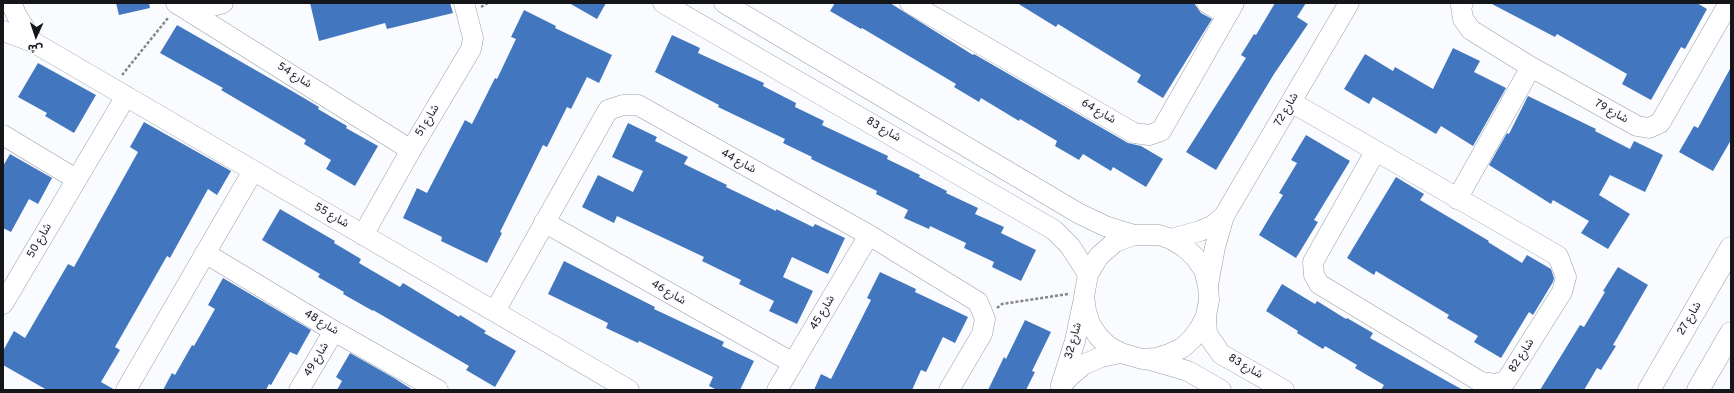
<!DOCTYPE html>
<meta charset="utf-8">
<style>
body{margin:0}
#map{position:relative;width:1734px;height:393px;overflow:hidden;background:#fafbfe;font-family:Overpass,"Noto Sans Arabic",sans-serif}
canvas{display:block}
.frame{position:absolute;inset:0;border:4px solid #14161a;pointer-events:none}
.north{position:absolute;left:16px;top:16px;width:40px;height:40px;-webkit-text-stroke:3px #fafbfe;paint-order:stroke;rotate:183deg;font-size:11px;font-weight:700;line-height:16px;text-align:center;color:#14161a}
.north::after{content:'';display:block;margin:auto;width:14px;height:18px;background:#14161a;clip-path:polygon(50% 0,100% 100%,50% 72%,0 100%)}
</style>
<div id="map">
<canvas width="1734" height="393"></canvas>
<div class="frame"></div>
<div class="north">ش</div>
</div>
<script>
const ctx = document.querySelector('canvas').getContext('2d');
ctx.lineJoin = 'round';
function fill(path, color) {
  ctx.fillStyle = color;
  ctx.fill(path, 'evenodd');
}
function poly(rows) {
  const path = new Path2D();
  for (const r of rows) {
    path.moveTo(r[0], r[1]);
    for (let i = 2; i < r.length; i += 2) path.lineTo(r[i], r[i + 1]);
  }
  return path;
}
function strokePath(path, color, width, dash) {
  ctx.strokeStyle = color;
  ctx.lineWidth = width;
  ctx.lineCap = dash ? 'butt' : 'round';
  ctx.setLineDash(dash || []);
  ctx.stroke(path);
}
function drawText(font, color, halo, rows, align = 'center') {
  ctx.font = font + ' Overpass,"Noto Sans Arabic",sans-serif';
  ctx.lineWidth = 3;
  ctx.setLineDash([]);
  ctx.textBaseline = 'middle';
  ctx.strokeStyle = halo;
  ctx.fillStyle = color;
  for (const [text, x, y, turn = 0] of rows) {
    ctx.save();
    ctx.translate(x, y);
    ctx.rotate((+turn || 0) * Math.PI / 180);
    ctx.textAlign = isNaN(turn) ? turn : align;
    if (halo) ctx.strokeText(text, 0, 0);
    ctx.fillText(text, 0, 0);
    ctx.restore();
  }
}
fill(poly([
 [116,3,149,3,150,8,119,15],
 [310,3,450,3,453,13,387,29,385,23,319,41],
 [569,3,606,3,597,19],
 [835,3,890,3,973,55,974,54,1128,143,1141,146,1163,159,1146,187,1113,167,1111,171,1083,154,1079,160,1055,146,1057,141,1020,119,1019,121,981,98,979,102,954,87,956,84,862,28,861,29,830,11],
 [1017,3,1194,3,1201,13,1212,19,1163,98,1137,82,1141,75,1058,24,1056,27],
 [1275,3,1306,3,1297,17,1308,24,1274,74,1216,170,1186,152,1246,58,1241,55,1254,34,1256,35],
 [1490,3,1697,3,1707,9,1685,49,1681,47,1651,100,1622,84,1627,74,1557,34,1555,37],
 [524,10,556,26,555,28,612,55,599,83,587,77,571,109,567,107,547,147,543,145,500,232,502,233,487,263,441,241,442,237,403,218,417,188,427,193,465,120,472,124,495,78,497,79,516,39,511,37],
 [177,25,292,91,319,107,318,109,347,126,346,128,378,146,355,186,326,169,331,160,304,144,306,140,221,90,223,88,160,53],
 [672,35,700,48,698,53,764,83,763,86,796,103,795,107,824,121,822,125,888,156,887,159,920,175,919,177,947,191,946,193,978,208,975,214,1004,227,1001,233,1036,250,1021,281,992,267,994,262,964,248,966,243,930,226,929,229,904,218,908,210,876,194,877,191,811,159,812,157,783,143,785,139,718,107,719,105,655,72],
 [1453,48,1480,61,1474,72,1506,88,1473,146,1441,126,1436,134,1373,97,1369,104,1344,89,1365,54,1393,71,1395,67,1433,89],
 [38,63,96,95,74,133,45,116,47,113,18,97],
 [1731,67,1731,140,1713,171,1679,152,1694,126,1698,128],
 [1528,96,1596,129,1595,131,1630,149,1634,141,1663,155,1645,192,1610,175,1599,195,1630,214,1608,249,1581,233,1589,221,1553,200,1551,204,1489,165,1507,133,1509,134],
 [144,122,231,171,217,195,208,189,170,258,167,256,115,347,120,350,101,382,115,390,47,390,3,365,3,351,14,331,25,338,68,264,74,267,138,152,130,147],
 [628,123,657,137,655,141,688,157,684,164,727,185,726,187,776,211,776,209,813,227,815,224,845,238,828,274,792,257,783,277,813,291,797,324,769,311,774,301,739,284,741,280,702,261,704,257,617,216,614,223,582,207,598,175,633,192,643,171,612,157],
 [1306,135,1350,161,1314,220,1318,222,1296,258,1259,235,1283,195,1279,193,1297,163,1291,160],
 [10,154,52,178,38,204,29,199,11,232,3,228,3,166],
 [1396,177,1424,194,1420,200,1489,241,1488,242,1522,263,1527,255,1551,269,1554,278,1553,282,1533,315,1529,312,1501,358,1474,342,1478,336,1447,318,1449,315,1376,271,1374,275,1347,258],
 [280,209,335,241,334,243,361,259,359,263,400,287,403,283,459,317,460,315,486,331,484,333,516,351,495,387,466,370,469,366,373,310,373,311,343,294,344,292,318,277,320,274,262,240],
 [564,261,655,307,654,309,724,342,722,346,754,361,740,390,717,390,709,386,713,377,639,341,638,343,606,328,608,323,548,294],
 [1618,267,1648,285,1613,345,1616,346,1601,370,1597,368,1584,390,1540,390,1580,325,1584,327,1605,292,1603,291],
 [880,272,916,289,915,292,968,317,955,343,943,337,926,372,921,370,912,390,814,390,821,374,831,379,871,300,867,298],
 [223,278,311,330,297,355,290,352,271,385,269,384,266,390,163,390,172,373,175,375,192,345,194,346,215,309,208,305],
 [1282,284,1315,304,1317,301,1346,319,1347,318,1373,333,1370,338,1463,390,1381,390,1384,385,1355,368,1357,365,1325,346,1323,349,1297,333,1298,331,1266,311],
 [1025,320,1051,332,1032,371,1035,372,1026,390,988,390,1004,357,1006,359],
 [350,353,394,378,413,390,337,390,342,381,336,377]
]), '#4277bf');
const minor = poly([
 [11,3,17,16,33,42],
 [176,3,411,150],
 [663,3,1054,230,1070,246,1088,274],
 [724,3,1078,213,1105,226,1134,235],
 [910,3,1134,133,1149,135,1161,131,1234,3],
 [1207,3,1227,15],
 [1463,3,1461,6,1463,19,1471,30,1531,67,1637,126,1649,128,1660,123,1729,3],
 [190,12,223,3],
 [3,31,33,42,629,390],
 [1291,102,1558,256,1566,277,1562,292,1506,381,1495,384,1481,382,1319,284,1314,275,1313,262,1375,152],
 [3,135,76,179],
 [1457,199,1531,67],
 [544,222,793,363],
 [363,235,411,150,471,49,473,38,464,3],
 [1171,239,1200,231,1212,226,1224,216],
 [205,253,334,331,438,390],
 [1208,285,1215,247,1224,216,1349,3],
 [3,304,126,96],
 [495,311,608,110,623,105,638,105,869,235,978,302,985,319,982,334,949,390],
 [1206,316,1200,328,1192,339,1182,348,1169,354,1156,358,1142,359,1121,353,1108,346,1098,336,1090,324,1086,311,1084,297,1088,274,1099,256,1115,242,1134,235,1159,235,1171,239,1184,247,1195,257,1204,270,1208,285,1209,300,1206,316,1207,334,1221,354,1284,390],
 [1150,360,1188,371,1221,390],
 [1061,385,1075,341,1083,303],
 [1061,386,1068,378,1083,365,1101,357,1121,353],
 [126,390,253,171],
 [299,390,334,331],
 [777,390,869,235]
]);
const major = poly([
 [1649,390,1731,248],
 [1698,390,1731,333]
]);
strokePath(minor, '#969da7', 21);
strokePath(major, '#969da7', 23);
strokePath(poly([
 [481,7,488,3],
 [122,75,168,18],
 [997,308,1002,304,1068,294]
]), '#85868a', 2.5, [3, 2]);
strokePath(minor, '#fff', 20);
strokePath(major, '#fff', 22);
drawText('11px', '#14161a', '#fafbfe', [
 ["شارع 54",294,76,32],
 ["شارع 72",1287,110,-60],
 ["شارع 64",1098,112,30],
 ["شارع 79",1611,112,29],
 ["شارع 51",428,121,-59],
 ["شارع 83",883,130,30],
 ["شارع 44",738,162,29],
 ["شارع 55",331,216,30],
 ["شارع 50",40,241,-60],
 ["شارع 46",668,293,30],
 ["شارع 45",823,313,-59],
 ["شارع 27",1690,319,-60],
 ["شارع 48",321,323,31],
 ["شارع 32",1074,341,-75],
 ["شارع 82",1522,356,-58],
 ["شارع 49",317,360,-59],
 ["شارع 83",1245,367,30]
]);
</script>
